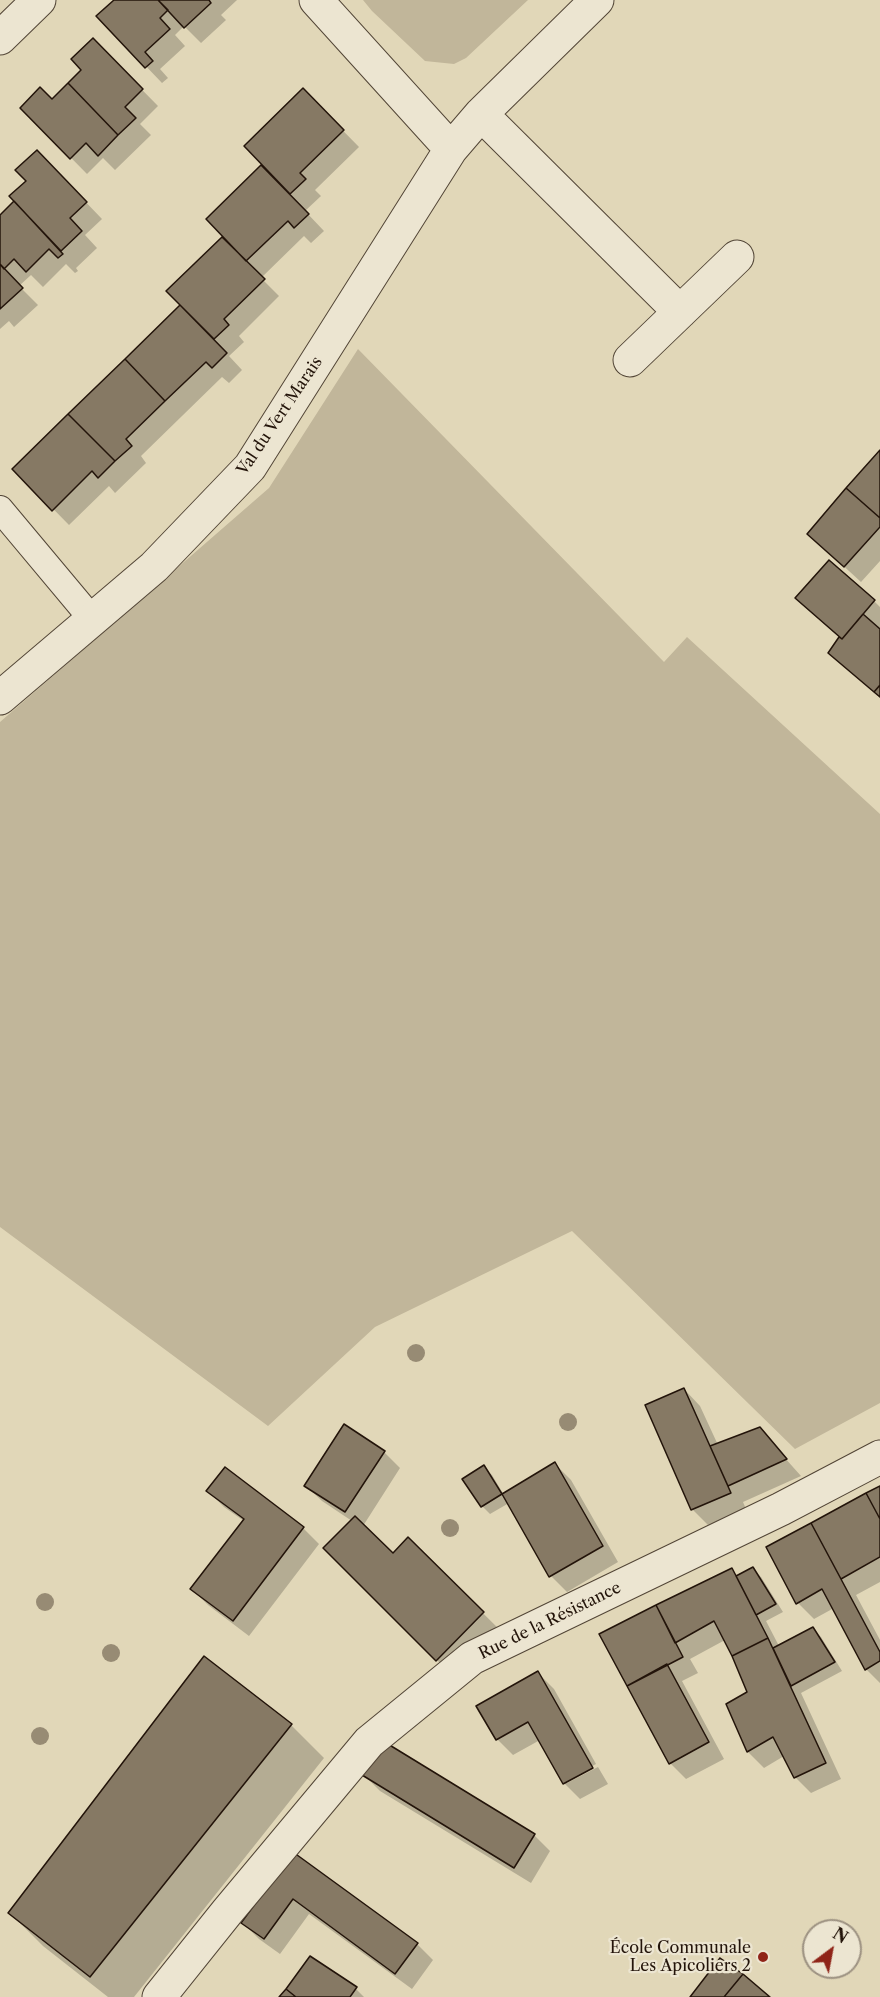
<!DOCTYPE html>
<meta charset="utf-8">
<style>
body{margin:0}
#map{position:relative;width:880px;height:1997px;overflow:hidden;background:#e1d7b8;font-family:"Libre Caslon Text",serif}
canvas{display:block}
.north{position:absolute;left:802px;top:1919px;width:60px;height:60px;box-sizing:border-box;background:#ece5d1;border:2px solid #9c9181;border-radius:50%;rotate:32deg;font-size:16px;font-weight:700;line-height:24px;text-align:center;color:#23140a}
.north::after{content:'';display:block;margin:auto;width:21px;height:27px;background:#8f2418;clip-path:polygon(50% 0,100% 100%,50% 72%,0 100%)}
</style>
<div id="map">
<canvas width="880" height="1997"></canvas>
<div class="north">N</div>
</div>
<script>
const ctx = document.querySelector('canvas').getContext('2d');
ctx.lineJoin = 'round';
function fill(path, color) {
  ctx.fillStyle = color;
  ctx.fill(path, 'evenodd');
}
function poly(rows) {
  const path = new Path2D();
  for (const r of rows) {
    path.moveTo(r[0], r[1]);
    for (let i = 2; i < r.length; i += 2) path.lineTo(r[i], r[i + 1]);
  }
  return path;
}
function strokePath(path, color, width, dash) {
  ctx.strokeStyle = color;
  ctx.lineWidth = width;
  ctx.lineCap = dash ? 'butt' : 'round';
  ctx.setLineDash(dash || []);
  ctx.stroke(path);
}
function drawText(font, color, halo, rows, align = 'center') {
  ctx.font = font + ' "Libre Caslon Text",serif';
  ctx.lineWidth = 4.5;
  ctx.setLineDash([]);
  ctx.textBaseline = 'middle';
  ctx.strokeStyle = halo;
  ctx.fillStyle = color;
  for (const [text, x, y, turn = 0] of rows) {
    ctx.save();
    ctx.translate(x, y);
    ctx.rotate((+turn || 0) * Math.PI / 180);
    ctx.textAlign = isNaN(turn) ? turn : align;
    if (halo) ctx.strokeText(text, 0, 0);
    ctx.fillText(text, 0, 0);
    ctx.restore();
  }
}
fill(poly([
 [363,0,528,0,466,58,454,64,425,61,372,11],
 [358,349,664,662,687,637,880,814,880,1403,795,1449,572,1231,375,1327,268,1426,0,1227,0,722,269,488]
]), '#c1b69a');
fill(poly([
 [116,0,237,0,221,15,226,20,201,43,184,26,175,35,185,46,160,69,168,78,162,83,98,16],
 [93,40,158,106,140,124,151,135,115,170,103,158,87,174,22,108,52,101,84,70],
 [303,90,359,147,315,190,321,196,305,211,324,231,311,243,304,236,261,278,279,296,239,336,244,342,229,356,242,370,229,383,222,377,141,456,146,463,115,493,109,486,69,525,14,469,182,305,168,291,224,237,208,219,263,165],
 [53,168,102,219,85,235,97,248,76,268,78,271,75,273,66,264,43,287,31,275,19,286,38,305,14,327,9,321,0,329,0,217],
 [880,452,880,561,861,582,825,549],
 [874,601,880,607,880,698,830,653,840,638,813,614],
 [684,1389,700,1406,718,1445,759,1429,801,1476,743,1502,746,1509,708,1525,692,1509],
 [384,1452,400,1468,363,1526,393,1556,408,1539,505,1635,459,1682,325,1548,352,1521,322,1501,305,1485],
 [555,1464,571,1480,618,1562,567,1592,551,1576,509,1503,490,1514,482,1506,483,1467,492,1475,504,1495],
 [880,1488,880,1582,856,1595,880,1640,880,1683,866,1669,834,1608,814,1619,798,1603,768,1547],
 [208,1491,303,1528,319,1544,249,1636,208,1605,192,1589,244,1521,224,1507],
 [753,1569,761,1577,783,1612,766,1621,779,1646,813,1629,821,1637,842,1671,801,1693,841,1779,811,1793,795,1777,784,1756,764,1768,748,1752,728,1705,749,1693,725,1640,690,1659,698,1673,682,1681,724,1759,686,1779,670,1763,601,1635,731,1570,738,1577],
 [538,1673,554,1689,596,1764,567,1780,567,1783,598,1767,608,1784,580,1799,564,1783,540,1740,513,1755,497,1739],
 [291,1725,324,1758,134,1997,108,1997,43,1946,10,1913],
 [364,1775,534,1835,550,1851,531,1883,380,1791],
 [293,1854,417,1944,433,1960,412,1989,309,1914,280,1954,259,1939,243,1923],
 [356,1989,364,1997,281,1997]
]), '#0003');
const building = poly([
 [114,0,158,0,168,10,160,18,170,29,145,52,153,61,145,68,96,16,114,0],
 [158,0,209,0,211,3,184,28,158,0],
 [93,38,143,89,125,107,136,118,118,135,68,83,81,70,71,59,93,38],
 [68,83,118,135,98,156,86,143,70,159,20,108,40,87,52,99,68,83],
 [303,88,344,130,300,173,306,179,290,194,244,146,303,88],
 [37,150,87,202,70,218,82,231,61,251,9,196,26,181,15,170,37,150],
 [261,165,309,214,294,228,288,221,246,261,206,219,261,165],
 [14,201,63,254,58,258,49,249,26,272,14,259,4,269,0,264,0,215,14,201],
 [222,237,265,279,224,319,229,325,214,339,166,291,222,237],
 [0,264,23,288,0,309,0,264],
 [180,305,227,353,212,368,206,362,165,401,125,359,180,305],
 [125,359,165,401,126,439,132,446,115,461,68,414,125,359],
 [68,414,115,461,98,478,92,471,52,511,12,469,68,414],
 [880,450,880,518,846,488,880,450],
 [846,488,880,518,880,527,844,567,807,534,846,488],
 [829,560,875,600,842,639,795,598,829,560],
 [863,614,880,629,880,685,874,692,828,653,839,637,842,639,863,614],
 [880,685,880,697,874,692,880,685],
 [684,1388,731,1493,691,1510,645,1405,684,1388],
 [344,1424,385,1451,345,1512,304,1486,344,1424],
 [760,1427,787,1459,728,1486,710,1446,760,1427],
 [555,1462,603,1546,549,1577,502,1494,555,1462],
 [484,1465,502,1494,481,1507,462,1479,484,1465],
 [225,1467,304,1527,233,1621,190,1589,244,1519,206,1491,225,1467],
 [880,1486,880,1519,866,1493,880,1486],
 [866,1493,880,1519,880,1557,841,1579,811,1523,866,1493],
 [355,1516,393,1553,408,1537,484,1612,436,1661,323,1548,355,1516],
 [811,1523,880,1652,880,1661,865,1670,822,1589,796,1604,766,1547,811,1523],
 [753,1567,776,1604,756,1615,736,1576,753,1567],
 [732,1568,768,1638,732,1656,714,1621,675,1643,656,1605,732,1568],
 [656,1605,683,1657,627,1686,599,1634,656,1605],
 [813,1627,835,1662,791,1686,773,1648,813,1627],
 [768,1638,826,1763,794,1778,773,1737,747,1752,726,1704,747,1692,732,1656,768,1638],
 [204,1656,292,1724,90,1977,8,1913,204,1656],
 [667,1664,709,1742,669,1764,627,1686,667,1664],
 [538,1671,593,1768,563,1784,528,1722,496,1740,476,1706,538,1671],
 [383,1741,535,1834,514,1868,362,1775,383,1741],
 [293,1852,418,1943,395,1974,293,1899,264,1939,241,1923,293,1852],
 [310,1956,357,1987,350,1997,296,1997,286,1989,310,1956],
 [720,1958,743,1974,724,1997,690,1997,720,1958],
 [743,1974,770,1997,724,1997,743,1974],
 [286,1989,296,1997,279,1997,286,1989]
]);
fill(building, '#867964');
strokePath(building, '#23140a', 1.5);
const service = poly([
 [0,509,92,619]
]);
const minor = poly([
 [316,0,451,149],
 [0,38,39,0],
 [481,114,680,312],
 [630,360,737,257],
 [0,698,154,567,250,467,451,149,481,114,597,0],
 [159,1997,227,1912,369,1742,472,1658,781,1509,880,1457]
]);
strokePath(service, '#524536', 28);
strokePath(minor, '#524536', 35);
strokePath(service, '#ece5d1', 26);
strokePath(minor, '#ece5d1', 33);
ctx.fillStyle = '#978b74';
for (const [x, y] of [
 [416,1353],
 [568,1422],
 [450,1528],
 [45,1602],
 [111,1653],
 [40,1736]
]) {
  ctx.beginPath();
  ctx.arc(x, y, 9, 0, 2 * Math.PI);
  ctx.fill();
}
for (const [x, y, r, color] of [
 [763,1957,6,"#8f2418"]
]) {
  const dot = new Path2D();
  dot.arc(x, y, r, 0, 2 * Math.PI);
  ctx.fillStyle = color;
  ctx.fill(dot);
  strokePath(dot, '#ece5d1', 2);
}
drawText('16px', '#23140a', '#ece5d1', [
 ["Val du Vert Marais",280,416,-56],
 ["Rue de la Résistance",550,1621,-26]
]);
drawText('16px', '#23140a', '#ece5d1', [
 ["École Communale",751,1948],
 ["Les Apicoliers 2",751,1966]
], 'right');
</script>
